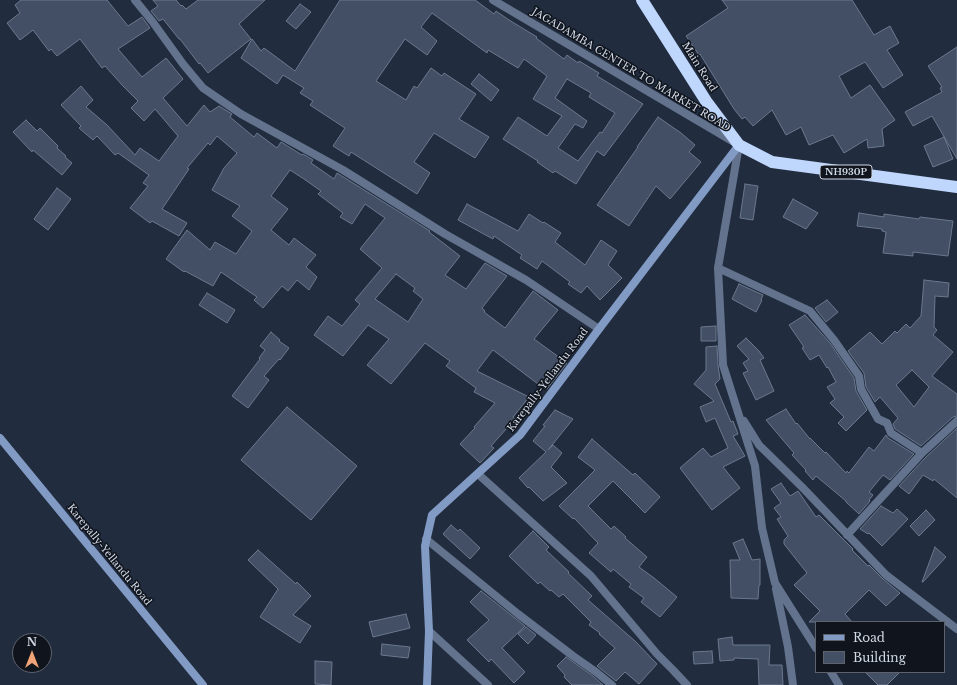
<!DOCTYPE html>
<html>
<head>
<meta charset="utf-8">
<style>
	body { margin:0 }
	#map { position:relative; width:957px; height:685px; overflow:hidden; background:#212c3e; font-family:"Libre Baskerville",serif }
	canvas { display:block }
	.legend { position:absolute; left:815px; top:621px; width:130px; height:52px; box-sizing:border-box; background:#0f141d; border:1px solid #5d626d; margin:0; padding:5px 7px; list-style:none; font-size:12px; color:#d1d8e4 }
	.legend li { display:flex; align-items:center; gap:8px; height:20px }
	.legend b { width:20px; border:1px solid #5d626d }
	.north { position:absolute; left:12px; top:633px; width:40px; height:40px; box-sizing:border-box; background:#0f141d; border:1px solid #5d626d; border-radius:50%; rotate:0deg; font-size:11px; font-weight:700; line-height:16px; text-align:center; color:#d1d8e4 }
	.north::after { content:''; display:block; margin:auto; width:14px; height:18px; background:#efa377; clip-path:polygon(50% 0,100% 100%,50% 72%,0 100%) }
</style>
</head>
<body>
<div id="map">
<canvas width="957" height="685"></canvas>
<ul class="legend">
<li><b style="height:5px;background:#829bc5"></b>Road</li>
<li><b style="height:11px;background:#434f64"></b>Building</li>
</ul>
<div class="north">N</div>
</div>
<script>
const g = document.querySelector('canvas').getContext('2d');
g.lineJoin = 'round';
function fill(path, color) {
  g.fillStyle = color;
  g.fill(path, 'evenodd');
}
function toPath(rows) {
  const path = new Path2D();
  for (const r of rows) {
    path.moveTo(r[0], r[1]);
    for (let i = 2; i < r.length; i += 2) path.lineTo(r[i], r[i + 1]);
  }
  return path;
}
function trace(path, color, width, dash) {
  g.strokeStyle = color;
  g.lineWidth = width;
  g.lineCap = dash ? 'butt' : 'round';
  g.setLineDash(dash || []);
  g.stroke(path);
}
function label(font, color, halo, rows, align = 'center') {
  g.font = font + ' "Libre Baskerville",serif';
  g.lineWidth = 3;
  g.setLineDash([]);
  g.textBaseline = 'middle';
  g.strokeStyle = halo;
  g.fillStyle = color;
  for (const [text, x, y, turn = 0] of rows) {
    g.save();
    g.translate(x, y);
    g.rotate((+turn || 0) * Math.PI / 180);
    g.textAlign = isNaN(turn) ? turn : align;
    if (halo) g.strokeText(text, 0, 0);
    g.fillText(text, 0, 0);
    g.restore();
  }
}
const building = toPath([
	[21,0,107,0,128,26,142,17,150,28,118,49,142,77,166,58,183,79,163,98,187,126,204,105,210,112,219,106,232,114,230,117,254,137,257,133,277,148,281,142,302,155,303,154,313,160,311,163,334,179,337,173,430,231,429,232,460,256,445,275,466,289,485,263,507,276,482,308,485,311,484,312,505,328,533,291,558,310,534,339,567,363,547,389,539,383,538,384,493,350,492,351,477,371,529,397,513,417,515,419,491,446,494,448,480,463,460,444,475,428,474,427,495,403,474,392,476,388,446,366,450,361,425,343,391,384,367,365,389,339,368,325,343,356,314,335,328,316,342,326,360,304,355,300,382,268,360,249,385,218,365,204,352,224,340,217,343,213,318,194,321,191,304,179,290,170,271,196,288,209,271,230,289,245,294,238,316,255,306,267,317,277,309,290,297,280,288,291,282,286,263,308,254,300,257,297,221,272,213,286,185,271,184,272,166,259,187,230,210,250,215,242,236,254,252,231,232,216,240,206,212,190,224,168,237,153,217,136,210,145,208,143,187,168,189,169,162,209,187,223,179,236,152,221,150,223,130,208,148,186,143,183,149,175,118,153,115,155,97,136,93,140,79,128,81,126,61,105,81,86,93,100,86,107,107,125,135,155,140,148,159,161,178,136,155,109,144,121,131,108,138,101,123,86,105,66,102,68,80,39,57,56,51,49,49,51,33,30,20,40,7,23,20,13,15,5,21,0],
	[396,274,415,288,413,291,423,299,408,322,375,299,396,274],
	[153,0,176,0,181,6,182,5,186,9,198,0,265,0,239,24,251,39,208,73,200,63,199,64,180,39,179,39,163,19,159,21,151,11,158,6,153,0],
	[340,0,475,0,494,14,496,11,509,20,537,37,536,38,564,59,567,55,578,63,579,61,599,73,597,76,643,104,604,156,597,151,576,184,555,171,553,173,537,162,538,161,503,139,518,117,547,136,562,116,533,99,547,76,524,59,518,68,488,50,487,53,432,13,421,27,437,41,427,55,405,39,376,81,406,100,414,86,417,88,431,68,442,76,444,73,476,94,459,119,489,137,475,158,434,133,414,162,430,173,417,194,351,152,349,156,333,146,345,128,310,105,313,101,300,93,304,88,283,75,277,84,241,58,252,39,261,51,264,48,295,71,340,0],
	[567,79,591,93,589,97,615,113,602,133,600,132,578,161,558,148,575,124,583,128,587,121,555,98,567,79],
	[722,0,852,0,874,35,890,26,899,43,887,50,903,75,883,88,865,62,839,76,851,98,870,85,895,120,882,129,884,146,868,148,867,139,844,153,833,135,809,145,801,127,786,135,772,110,753,126,745,117,742,119,734,109,700,54,699,55,686,36,728,8,722,0],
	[300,4,311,12,296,29,286,21,300,4],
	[957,47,957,159,932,116,913,126,905,112,942,92,940,88,942,87,928,66,957,47],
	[479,74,499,90,491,101,471,84,479,74],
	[658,117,681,133,695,145,689,152,701,162,670,199,656,186,629,226,597,205,638,147,637,147,658,117],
	[26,120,37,131,40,128,58,146,57,148,66,156,65,157,72,163,62,175,33,150,32,152,13,132,26,120],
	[944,137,953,159,933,167,924,146,944,137],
	[745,184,758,186,753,220,740,218,745,184],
	[57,188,71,199,48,230,34,219,57,188],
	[793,199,818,213,806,229,783,217,793,199],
	[467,204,518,231,529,214,543,223,544,222,561,233,555,242,585,265,601,240,617,251,608,265,622,278,600,300,587,286,581,293,568,284,570,282,542,261,537,269,520,258,522,255,494,236,493,239,458,220,467,204],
	[859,213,884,217,884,214,919,219,920,217,953,221,948,256,913,252,913,256,883,253,886,232,882,231,882,229,857,226,859,213],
	[924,280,949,283,948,297,935,296,934,327,937,330,933,335,953,352,932,376,957,394,957,416,953,417,921,446,895,429,893,424,898,418,880,397,875,402,866,387,864,373,848,351,870,332,882,344,895,331,897,333,906,324,910,328,921,316,924,280],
	[912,370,929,387,914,407,896,385,912,370],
	[739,284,763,295,761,300,762,300,756,312,732,299,739,284],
	[207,293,235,310,227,323,199,305,207,293],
	[827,300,838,312,826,322,815,308,827,300],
	[805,315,830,343,854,378,856,391,867,410,846,431,838,423,844,417,830,403,835,399,827,387,836,382,828,367,827,368,819,355,810,360,802,348,804,347,789,325,805,315],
	[716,326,716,341,701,341,701,327,716,326],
	[271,332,280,340,279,341,289,348,280,360,279,359,264,376,269,380,248,408,232,396,260,359,259,358,265,350,260,346,271,332],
	[746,338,759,351,764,358,760,360,774,391,756,400,743,373,748,371,743,363,749,359,737,346,746,338],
	[717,346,718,365,720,379,715,384,731,422,733,421,738,434,733,436,745,456,723,467,740,488,712,510,680,468,703,448,711,457,728,448,715,418,706,422,700,407,714,401,694,384,706,370,706,347,717,346],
	[287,407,357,466,311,520,241,460,287,407],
	[786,409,796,424,797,423,810,439,810,438,825,453,826,452,846,473,847,471,849,473,869,447,874,451,886,435,888,438,914,454,890,480,883,475,869,492,873,495,869,500,870,501,859,514,846,502,846,501,816,476,813,480,805,471,806,470,792,455,794,453,766,420,786,409],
	[555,410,573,419,548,450,553,445,562,453,551,467,567,483,543,501,529,487,528,488,519,478,546,452,533,441,545,426,543,425,555,410],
	[957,428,957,498,934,479,933,481,923,475,909,494,899,486,926,457,957,428],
	[592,439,633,475,635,473,660,497,645,513,613,481,588,506,611,529,614,526,626,537,625,538,647,557,639,567,654,578,677,597,660,617,641,602,644,598,629,587,631,584,613,569,611,572,589,553,598,543,574,518,573,519,559,506,595,470,578,457,592,439],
	[781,483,790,496,798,491,816,517,819,515,853,549,852,550,868,566,869,565,883,579,900,593,886,606,869,590,845,614,852,622,809,622,820,611,794,585,807,573,784,544,784,540,788,536,777,519,781,517,774,508,781,503,771,489,781,483],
	[881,506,893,513,897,509,908,519,882,546,869,533,868,534,860,529,881,506],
	[926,510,935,520,919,536,910,526,926,510],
	[451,525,458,531,460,529,480,548,470,559,443,534,451,525],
	[533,531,549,547,546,550,569,572,568,573,592,596,588,600,635,641,657,664,639,684,625,672,616,681,597,666,615,648,599,634,600,633,589,625,591,622,563,594,559,597,551,590,550,591,540,582,538,584,509,556,533,531],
	[743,539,752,560,760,559,760,585,759,585,758,599,731,598,730,560,740,560,733,543,743,539],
	[935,547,946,557,923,582,922,582,935,547],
	[258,550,296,584,297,582,311,596,293,615,311,626,300,643,260,617,278,589,248,560,258,550],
	[481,591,525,626,502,648,525,672,514,683,491,659,489,662,467,640,489,620,470,602,481,591],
	[406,614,410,628,373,637,369,622,406,614],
	[526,627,536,635,528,644,518,634,526,627],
	[732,637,733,645,770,645,769,665,782,665,783,685,759,685,758,659,734,658,734,660,720,661,718,639,732,637],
	[382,644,410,647,408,658,381,655,382,644],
	[712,651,713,663,694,664,693,652,712,651],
	[566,657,593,676,603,685,572,685,564,677,565,675,557,666,566,657],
	[315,661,332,662,331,685,315,684,315,661],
	[865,672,900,672,887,685,878,685,865,672]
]);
const street = toPath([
	[135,0,152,21,183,64,203,88,241,114,343,170,445,234,526,280,599,329],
	[493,0,739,145,718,268,810,311,834,340,859,376,861,389,878,419,887,423,891,433,922,453],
	[718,268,723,365,755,466,762,528,775,583,816,648],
	[744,421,759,445,802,487,886,575,957,629],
	[478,474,591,576,657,654,673,670,687,685],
	[847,535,922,453,957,421],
	[426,539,518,614,573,656,596,672,612,685],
	[776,589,788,647,793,685],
	[429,631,488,685],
	[831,672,839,685]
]);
const secondary = toPath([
	[0,438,203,685],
	[427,685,429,631,425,546,432,515,520,435,599,329,739,145]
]);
const highway = toPath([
	[642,0,706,101,739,145,772,162,957,187]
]);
const shields = [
	[846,172,52]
];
const shieldNames = [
	["NH930P",846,172]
];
const streetNames = [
	["Main Road",699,67,58],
	["JAGADAMBA CENTER TO MARKET ROAD",631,70,31],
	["Karepally-Yellandu Road",548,380,-53],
	["Karepally-Yellandu Road",109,555,51]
];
fill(building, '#434f64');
trace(building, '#6b788e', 1);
trace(street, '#64738d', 8);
trace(secondary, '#829bc5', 8);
trace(highway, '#bfd6fd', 12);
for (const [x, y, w] of shields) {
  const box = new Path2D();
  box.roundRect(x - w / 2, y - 7, w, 14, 3);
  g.fillStyle = '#0f141d';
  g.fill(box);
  trace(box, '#d1d8e4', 1);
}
label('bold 9px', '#d1d8e4', null, shieldNames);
label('10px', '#d1d8e4', '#0f141d', streetNames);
</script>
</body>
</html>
